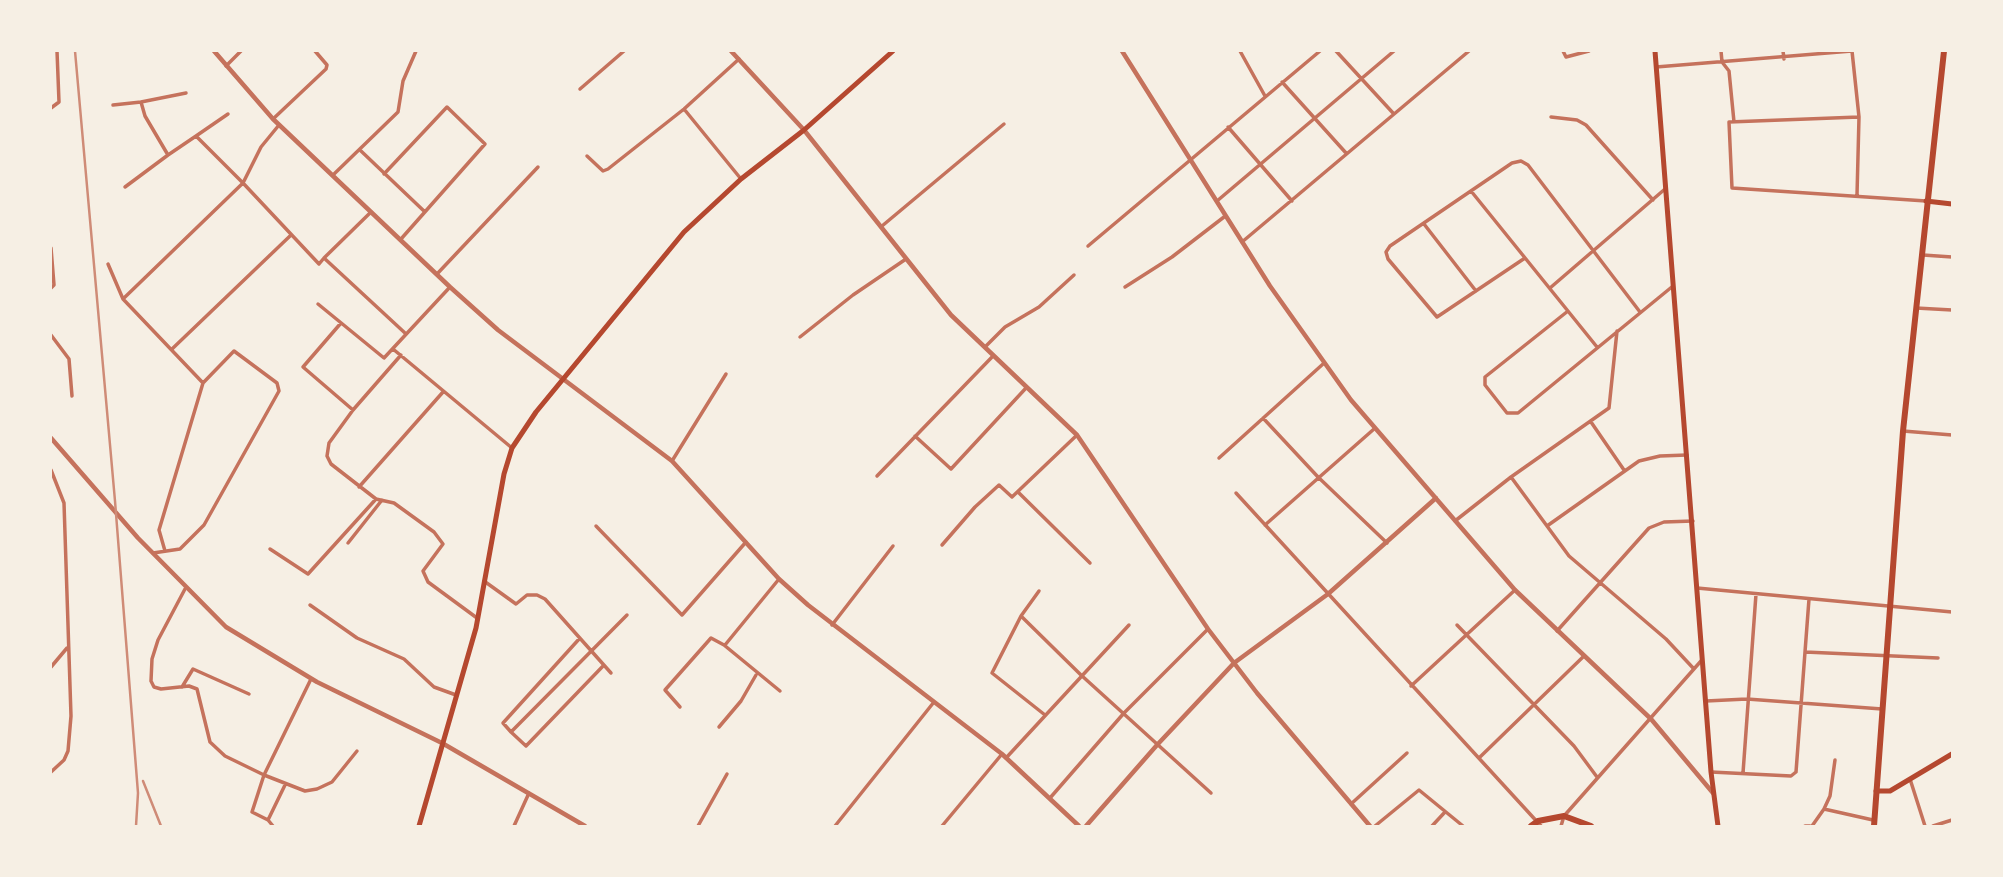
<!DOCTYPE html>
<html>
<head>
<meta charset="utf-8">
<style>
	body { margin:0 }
	#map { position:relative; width:2003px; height:877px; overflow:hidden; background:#f6efe4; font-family:"Archivo Narrow",sans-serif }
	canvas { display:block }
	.frame { position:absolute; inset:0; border:52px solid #f6efe4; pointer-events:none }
</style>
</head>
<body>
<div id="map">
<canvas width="2003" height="877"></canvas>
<div class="frame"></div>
</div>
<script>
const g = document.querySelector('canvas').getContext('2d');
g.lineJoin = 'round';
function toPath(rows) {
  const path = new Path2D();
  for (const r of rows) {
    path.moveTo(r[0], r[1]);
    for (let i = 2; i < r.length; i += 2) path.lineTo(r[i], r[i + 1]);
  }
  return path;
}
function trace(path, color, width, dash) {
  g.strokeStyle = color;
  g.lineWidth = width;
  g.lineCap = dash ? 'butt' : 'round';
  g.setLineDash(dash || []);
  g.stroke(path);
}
const minor = toPath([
	[1240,51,1265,96],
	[1336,51,1393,113],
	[1563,51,1566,57,1589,51],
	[1721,51,1722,62,1729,71,1734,122],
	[1783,51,1784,59],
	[1852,51,1859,117,1857,195],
	[226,66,241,51],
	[1656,67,1852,51],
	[1282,82,1346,153],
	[580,89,624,51],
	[186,93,141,102,145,116,168,155,196,136],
	[113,105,141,102],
	[51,108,59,102,57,51],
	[684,109,741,179],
	[1551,117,1577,120,1586,125,1653,200],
	[1859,117,1729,122,1732,188,1926,201],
	[273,119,326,69,327,65,315,51],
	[279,125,261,147,243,183,319,264,324,258],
	[1228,127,1292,201],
	[361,151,425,212],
	[587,156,603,171,608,169,684,109,739,59],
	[384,174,447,107,485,144,401,239],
	[333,175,398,112,403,81,416,51],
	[125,187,168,155],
	[1471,191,1597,347],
	[1217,201,1394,51],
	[371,212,324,258,405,333],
	[1424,224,1476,291],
	[882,226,1004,124],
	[1242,242,1469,51],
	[1088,246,1320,51],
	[51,248,54,285,51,288],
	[1923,255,1952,257],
	[1525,258,1437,317,1388,259,1386,252,1390,246,1512,163,1521,161,1528,165,1640,312],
	[108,264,123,299,203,383,159,530,165,551],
	[437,274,538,167],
	[1125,287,1172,257,1224,217],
	[1550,288,1665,189],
	[124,298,243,183,196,136,228,114],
	[318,304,384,358,450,287],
	[1916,308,1952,310],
	[1568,311,1485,377,1485,385,1507,413,1518,413,1673,286],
	[341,323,303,367,353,410],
	[51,335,69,359,72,396],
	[800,337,853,295,906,259],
	[985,347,1005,327,1039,307,1074,275],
	[172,349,290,236],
	[393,349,512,448],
	[401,355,353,410,329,443,327,456,331,464,376,499,394,503,434,532,443,544,423,571,428,582,477,618],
	[1263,418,1318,477,1387,543],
	[1591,422,1624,470],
	[1903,431,1952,435],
	[915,436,951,469,1026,388],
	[1219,458,1323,364],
	[672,461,726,374],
	[51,470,64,503,71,716,68,751,64,760,51,772],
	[877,476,993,356],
	[1511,477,1609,408,1617,331],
	[359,487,443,392],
	[1018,492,1090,563],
	[1236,493,1541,826],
	[1455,521,1511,477,1569,556,1666,639,1694,669],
	[1265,525,1374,429],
	[596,526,682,615,746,542],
	[1547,526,1639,461,1660,456,1687,455],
	[348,543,382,500],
	[942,545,975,507,999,485,1012,497,1077,435],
	[270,549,308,574,376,499],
	[153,553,180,549,204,525,279,391,277,383,234,351,203,383],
	[484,581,516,604,527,595,537,595,545,599,611,673],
	[1697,588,1952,612],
	[185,589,158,640,152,659,151,681,154,687,161,689,189,686,197,689,210,742,225,756,264,775,252,812,268,820,285,785],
	[1039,591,1021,616,992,673,1045,715],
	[310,605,357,638,404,659,434,687,456,695],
	[1021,616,1081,675,1211,793],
	[832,625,893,546],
	[1457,625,1574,746,1597,777],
	[1557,631,1649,528,1664,522,1693,521],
	[725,645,779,579],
	[1805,652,1809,599],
	[604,665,526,746,511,732,627,615],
	[51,667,67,648],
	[311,679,264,775,305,791,317,789,332,782,357,751],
	[1411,686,1515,590],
	[182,687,193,669,249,694],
	[1706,701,1747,699,1882,709],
	[680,707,665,690,711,638,724,645,780,691],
	[719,727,741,701,756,675],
	[511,732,503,723,580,638],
	[1480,757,1584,656],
	[1006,758,1129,625],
	[1711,772,1791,776,1796,772,1805,652,1938,658],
	[1743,773,1756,594],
	[1910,779,1925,826],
	[1050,798,1124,713,1208,629],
	[1351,804,1407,753],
	[1824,809,1830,796,1835,760],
	[268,820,273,826],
	[514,826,529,793],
	[698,826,727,774],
	[835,826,934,702],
	[942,826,1002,754],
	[1375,826,1419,790,1463,826],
	[1432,826,1445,812],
	[1561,826,1564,816,1701,661],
	[1805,826,1810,826],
	[1812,826,1824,809,1873,820],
	[1933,826,1952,820]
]);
const tertiary = toPath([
	[214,51,273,119,450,287,498,330,672,461,779,579,808,605,1002,754,1079,826],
	[731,51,804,130,951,315,1077,435,1208,629,1257,693,1370,826],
	[1122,51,1270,286,1351,400,1515,590,1651,719,1713,793],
	[51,438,138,538,226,627,317,682,442,743,585,826],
	[1086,826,1157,745,1234,663,1328,594,1436,498]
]);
const secondary = toPath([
	[1655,51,1711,772,1718,826],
	[1926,201,1952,204],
	[1876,791,1890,791,1952,754],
	[419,826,476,628,504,474,512,448,536,412,684,232,741,179,804,130,893,51]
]);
const primary = toPath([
	[1531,826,1538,821,1564,816,1591,826],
	[1874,826,1903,431,1944,51]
]);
const rail = toPath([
	[75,51,115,501,138,793,136,826],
	[143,781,161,826]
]);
trace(minor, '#c5725c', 3.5);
trace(tertiary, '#c5725c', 4.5);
trace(secondary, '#b5482f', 5);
trace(primary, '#b5482f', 6);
trace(rail, '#cf8b77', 2.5);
</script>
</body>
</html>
